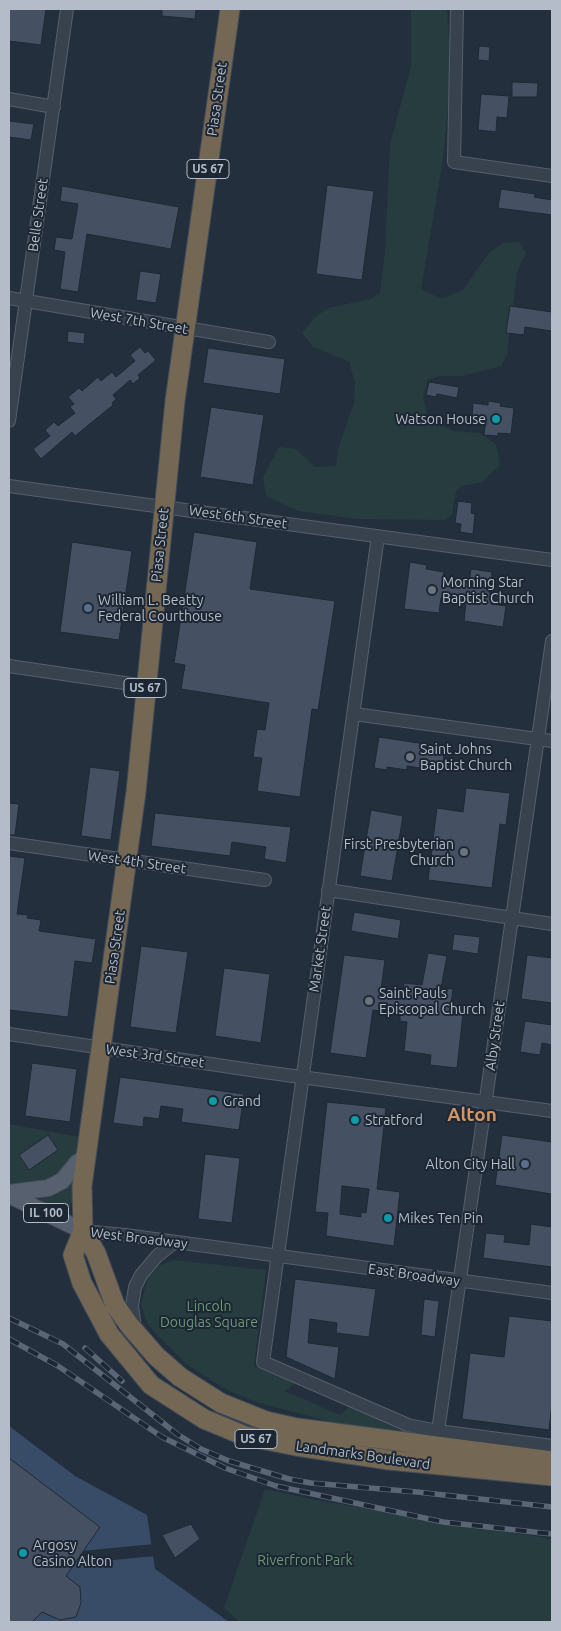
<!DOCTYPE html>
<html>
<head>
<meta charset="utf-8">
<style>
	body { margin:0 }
	#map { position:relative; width:561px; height:1631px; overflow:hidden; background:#242f3e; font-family:Ubuntu,sans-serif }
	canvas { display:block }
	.frame { position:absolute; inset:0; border:10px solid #b4bcc9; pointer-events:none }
</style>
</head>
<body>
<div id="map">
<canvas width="561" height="1631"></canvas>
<div class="frame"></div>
</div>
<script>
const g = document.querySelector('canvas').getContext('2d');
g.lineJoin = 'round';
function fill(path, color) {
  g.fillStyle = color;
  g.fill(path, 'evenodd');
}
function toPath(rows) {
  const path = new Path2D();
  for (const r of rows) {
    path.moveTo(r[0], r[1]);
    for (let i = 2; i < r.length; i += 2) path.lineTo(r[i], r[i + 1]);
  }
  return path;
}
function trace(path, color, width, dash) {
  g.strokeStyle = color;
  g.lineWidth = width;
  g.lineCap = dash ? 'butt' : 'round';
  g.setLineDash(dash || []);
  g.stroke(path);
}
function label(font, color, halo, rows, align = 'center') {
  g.font = font + ' Ubuntu,sans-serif';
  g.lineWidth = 4;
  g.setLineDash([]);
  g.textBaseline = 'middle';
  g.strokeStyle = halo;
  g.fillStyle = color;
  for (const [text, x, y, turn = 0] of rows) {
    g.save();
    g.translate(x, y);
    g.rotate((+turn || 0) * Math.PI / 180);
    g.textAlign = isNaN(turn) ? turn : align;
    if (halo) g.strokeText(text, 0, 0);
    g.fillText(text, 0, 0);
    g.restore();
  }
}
const green = toPath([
	[411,9,447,9,451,74,443,160,421,289,441,299,463,290,489,253,503,243,519,242,526,253,517,272,507,355,501,366,463,376,439,376,428,380,423,397,428,419,453,431,479,433,496,444,500,465,482,482,461,486,456,491,452,514,445,520,357,519,299,511,266,496,263,477,279,447,296,449,315,467,336,466,338,449,354,403,355,383,349,362,312,346,302,333,315,317,328,308,371,299,380,293,385,252,390,144,411,67],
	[9,1124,85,1138,77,1190,65,1217,9,1190],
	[174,1260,266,1270,254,1366,295,1383,285,1391,340,1415,350,1405,413,1433,372,1430,331,1422,256,1402,227,1390,186,1364,154,1332,145,1319,141,1303,148,1277,158,1266],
	[265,1489,316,1500,552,1539,552,1622,240,1622,224,1608]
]);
const water = toPath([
	[9,1426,75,1476,147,1515,155,1569,229,1622,9,1622]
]);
const pier = toPath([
	[154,1544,156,1556,81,1563,81,1551]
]);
const building = toPath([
	[9,9,46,9,41,45,9,41,9,9],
	[162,9,196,9,195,19,162,16,162,9],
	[479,46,490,47,489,61,478,60,479,46],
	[512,82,538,83,537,97,512,97,512,82],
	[481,94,509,96,507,118,497,117,496,132,478,130,481,94],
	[9,121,34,124,31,140,9,137,9,121],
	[327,185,374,191,362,280,316,274,327,185],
	[62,186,179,207,171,249,87,234,78,292,60,289,65,252,54,250,56,237,72,239,78,204,60,201,62,186],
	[501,189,535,194,534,197,552,200,552,215,498,208,501,189],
	[140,271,161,274,156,303,136,300,140,271],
	[510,306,552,312,552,331,525,327,524,335,506,333,510,306],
	[68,331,85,333,84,344,67,342,68,331],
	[140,347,145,353,148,351,156,360,138,375,140,378,133,384,130,380,113,395,116,399,112,403,113,405,75,436,72,432,41,459,33,449,50,436,45,430,54,422,58,426,75,413,70,407,74,404,68,397,79,388,82,391,98,377,101,381,112,372,116,377,135,361,130,355,140,347],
	[208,348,285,359,280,394,203,383,208,348],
	[429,382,459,387,457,398,437,394,436,397,426,395,429,382],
	[488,401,501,403,500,406,514,408,511,434,498,433,498,436,484,435,486,419,472,418,473,403,488,405,488,401],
	[211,407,264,415,253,485,200,477,211,407],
	[458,501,472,503,471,513,475,514,473,534,460,532,461,524,455,523,458,501],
	[194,532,257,542,250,589,335,601,318,710,312,709,300,797,257,791,262,758,253,757,257,729,265,730,269,703,181,689,185,665,174,663,194,532],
	[72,542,132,551,119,640,60,632,72,542],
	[410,562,427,565,426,569,444,572,443,579,469,582,471,569,492,572,489,593,493,593,491,604,506,606,503,627,464,621,466,602,441,598,439,613,404,609,410,562],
	[379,737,445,747,442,771,407,766,407,770,387,767,387,770,374,768,379,737],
	[90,767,120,771,111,840,81,836,90,767],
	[466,788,510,793,506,825,500,824,492,888,428,880,437,808,463,812,466,788],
	[9,803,19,804,15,835,9,835,9,803],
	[371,810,403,816,392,881,360,876,371,810],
	[155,813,291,827,286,863,264,859,266,847,232,842,230,856,151,846,155,813],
	[9,856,25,858,17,914,28,915,27,918,41,920,39,931,96,939,92,963,75,961,68,1017,9,1010,9,856],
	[354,912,401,920,398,939,351,931,354,912],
	[454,934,480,937,478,954,452,950,454,934],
	[141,946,188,952,176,1033,130,1027,141,946],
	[428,953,447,956,441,988,453,989,450,1012,463,1014,457,1068,430,1065,431,1055,404,1051,407,1022,400,1021,400,1014,373,1010,366,1058,330,1053,344,955,385,960,381,990,403,993,404,983,422,985,428,953],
	[527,955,552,958,552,1003,521,999,527,955],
	[224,968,270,974,261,1043,215,1036,224,968],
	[525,1021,552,1025,552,1045,542,1043,540,1055,520,1052,525,1021],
	[32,1063,77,1069,70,1122,25,1116,32,1063],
	[120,1077,244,1094,239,1130,181,1122,183,1109,161,1106,159,1119,144,1117,143,1127,113,1123,120,1077],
	[327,1102,386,1108,377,1189,400,1192,394,1246,326,1236,328,1213,315,1212,327,1102],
	[342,1186,369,1189,366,1213,361,1212,361,1217,340,1214,342,1186],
	[48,1135,58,1150,29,1170,19,1155,48,1135],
	[502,1135,552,1142,552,1194,495,1185,502,1135],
	[205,1154,240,1158,232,1223,198,1219,205,1154],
	[531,1224,552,1227,552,1267,483,1258,486,1233,505,1235,504,1242,529,1245,531,1224],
	[295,1279,376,1289,369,1337,336,1333,337,1323,310,1319,308,1343,339,1347,335,1379,286,1357,295,1279],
	[424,1299,439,1301,435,1337,421,1335,424,1299],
	[509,1316,552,1321,552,1403,549,1430,462,1419,470,1353,504,1357,509,1316],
	[9,1458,100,1527,66,1576,80,1587,81,1603,76,1617,60,1620,42,1612,32,1622,9,1622,9,1458],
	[191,1524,200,1539,175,1558,162,1535,191,1524]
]);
const minor = toPath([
	[457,9,454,162,552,176],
	[9,99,54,107],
	[9,298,269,342],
	[9,421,67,9],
	[9,486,552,560],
	[378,536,263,1362,408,1425,438,1431,552,1446],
	[9,666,145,686],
	[354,714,552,741],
	[9,843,265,880],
	[328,890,552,924],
	[9,1034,264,1072,552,1111],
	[83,1231,125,1235,552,1293],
	[135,1329,132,1306,135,1287,141,1275,157,1256,175,1242],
	[438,1431,552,641]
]);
const major = toPath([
	[9,1193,48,1188,62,1181,77,1163,86,1157],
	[9,1195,83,1231]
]);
const highway = toPath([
	[230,9,175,401,136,792,82,1186,83,1231,73,1255,82,1283,109,1334,151,1385,204,1419,245,1436,296,1446,389,1460,552,1476],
	[83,1231,96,1253,115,1305,130,1326,156,1356,180,1377,221,1403,266,1421,297,1428,552,1461]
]);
const rail = toPath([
	[9,1318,63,1344,177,1434,201,1449,229,1461,289,1479,311,1483,417,1492,552,1507],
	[9,1339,58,1366,162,1437,225,1468,276,1486,443,1522,552,1534],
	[85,1348,122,1381]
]);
const markers = [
	[496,419,5,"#0f9aa8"],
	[432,590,5,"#6b7280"],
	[88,608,5,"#5c6f8a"],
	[410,757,5,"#6b7280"],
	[464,852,5,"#6b7280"],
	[369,1001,5,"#6b7280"],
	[213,1101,5,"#0f9aa8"],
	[355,1120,5,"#0f9aa8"],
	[525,1164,5,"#5c6f8a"],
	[388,1218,5,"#0f9aa8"],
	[23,1553,5,"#0f9aa8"]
];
const shields = [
	[208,169,42],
	[145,688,42],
	[46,1213,45],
	[256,1439,42]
];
const shieldNames = [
	["US 67",208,169],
	["US 67",145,688],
	["IL 100",46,1213],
	["US 67",256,1439]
];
const streetNames = [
	["Piasa Street",217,99,-82],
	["Belle Street",38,215,-82],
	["West 7th Street",139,321,10],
	["West 6th Street",238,517,8],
	["Piasa Street",160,545,-84],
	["West 4th Street",137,862,8],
	["Piasa Street",115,947,-82],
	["Market Street",320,949,-82],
	["Alby Street",495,1036,-82],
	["West 3rd Street",155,1056,8],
	["West Broadway",139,1238,7],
	["East Broadway",414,1275,8],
	["Landmarks Boulevard",363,1455,8]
];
const poiNames = [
	["Watson House",486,419,"right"],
	["Morning Star",442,582],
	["Baptist Church",442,598],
	["William L. Beatty",98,600],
	["Federal Courthouse",98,616],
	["Saint Johns",420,749],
	["Baptist Church",420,765],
	["First Presbyterian",454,844,"right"],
	["Church",454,860,"right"],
	["Saint Pauls",379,993],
	["Episcopal Church",379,1009],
	["Grand",223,1101],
	["Stratford",365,1120],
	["Alton City Hall",515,1164,"right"],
	["Mikes Ten Pin",398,1218],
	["Argosy",33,1545],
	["Casino Alton",33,1561]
];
const parkNames = [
	["Lincoln",209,1306],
	["Douglas Square",209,1322],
	["Riverfront Park",305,1560]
];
const districtNames = [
	["Alton",472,1115]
];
fill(green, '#263c3f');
fill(water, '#394c67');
fill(pier, '#242f3e');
fill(building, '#455162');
trace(building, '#1f2835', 1);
trace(minor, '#565f6c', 14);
trace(major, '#414a57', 18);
trace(highway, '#434c59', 21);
trace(minor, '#38414e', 12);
trace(major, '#56606e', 16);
trace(highway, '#746855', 19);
trace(rail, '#5a6575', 5.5);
trace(rail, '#1d2633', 4, [11]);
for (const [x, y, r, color] of markers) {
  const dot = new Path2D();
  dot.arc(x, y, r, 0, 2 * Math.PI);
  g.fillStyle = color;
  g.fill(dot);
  trace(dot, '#1d2633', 2);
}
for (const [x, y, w] of shields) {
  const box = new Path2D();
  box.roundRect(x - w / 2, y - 9.5, w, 19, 4);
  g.fillStyle = '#1d2633';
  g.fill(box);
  trace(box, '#b4bcc9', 1);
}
label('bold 12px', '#b4bcc9', null, shieldNames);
label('14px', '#b4bcc9', '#1d2633', streetNames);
label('14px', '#b4bcc9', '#1d2633', poiNames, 'left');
label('14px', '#6b9a76', '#1d2633', parkNames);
label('bold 19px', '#d59563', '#1d2633', districtNames);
</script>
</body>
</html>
